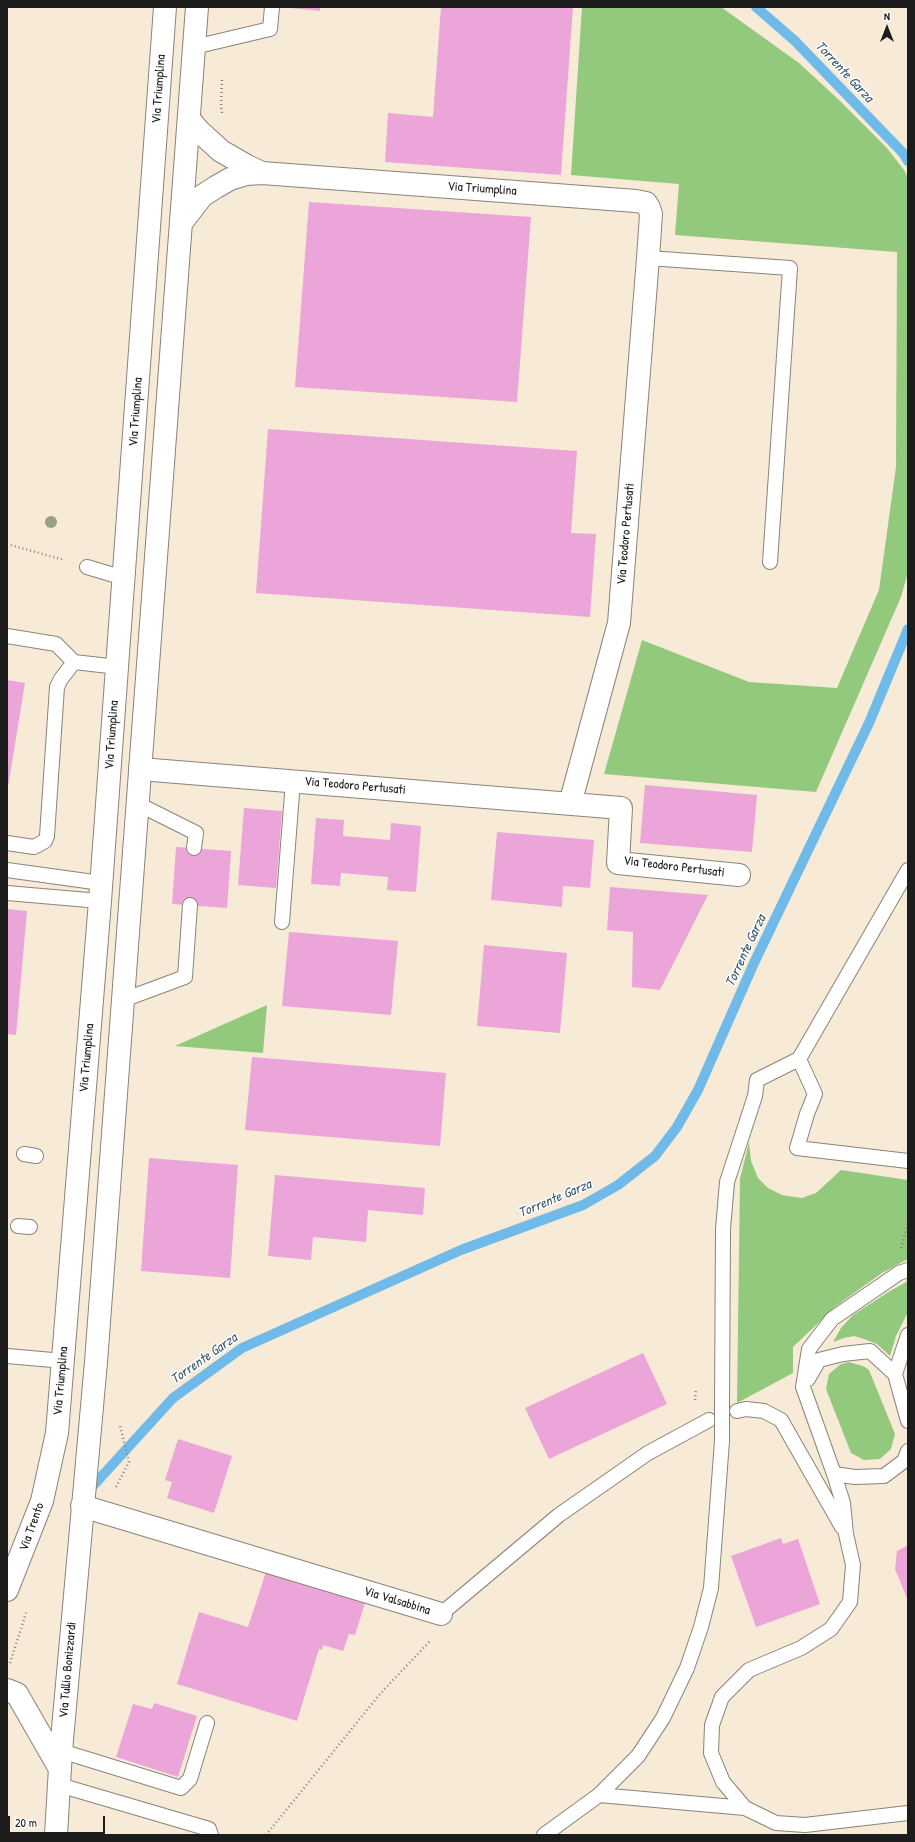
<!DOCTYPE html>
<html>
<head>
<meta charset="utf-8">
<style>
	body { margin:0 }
	#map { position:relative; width:915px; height:1842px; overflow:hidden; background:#f7ead7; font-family:"Patrick Hand",sans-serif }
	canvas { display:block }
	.frame { position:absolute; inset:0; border:8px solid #1c1c1c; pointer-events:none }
	.north { position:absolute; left:867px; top:8px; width:40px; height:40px; -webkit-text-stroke:3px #fff; paint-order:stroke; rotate:0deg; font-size:11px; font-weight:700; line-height:16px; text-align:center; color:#1c1c1c }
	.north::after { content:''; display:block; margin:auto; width:14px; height:18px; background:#1c1c1c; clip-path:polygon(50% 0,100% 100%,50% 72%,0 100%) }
	.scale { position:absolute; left:8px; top:1816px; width:97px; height:18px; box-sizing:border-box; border:2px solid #1c1c1c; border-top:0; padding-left:5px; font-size:12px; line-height:14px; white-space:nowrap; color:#1c1c1c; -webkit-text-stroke:3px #fff; paint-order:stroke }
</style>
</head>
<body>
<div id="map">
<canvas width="915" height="1842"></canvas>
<div class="frame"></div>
<div class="north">N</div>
<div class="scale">20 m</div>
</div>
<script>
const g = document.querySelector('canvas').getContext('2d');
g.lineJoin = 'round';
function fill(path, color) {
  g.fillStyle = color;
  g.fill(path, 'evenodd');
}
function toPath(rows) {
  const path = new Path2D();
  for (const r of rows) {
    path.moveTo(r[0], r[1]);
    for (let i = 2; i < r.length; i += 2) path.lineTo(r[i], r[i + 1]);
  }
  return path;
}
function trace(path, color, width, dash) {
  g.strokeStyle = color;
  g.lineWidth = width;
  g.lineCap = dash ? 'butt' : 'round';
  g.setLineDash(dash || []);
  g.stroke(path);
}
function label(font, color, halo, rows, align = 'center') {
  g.font = font + ' "Patrick Hand",sans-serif';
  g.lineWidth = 3;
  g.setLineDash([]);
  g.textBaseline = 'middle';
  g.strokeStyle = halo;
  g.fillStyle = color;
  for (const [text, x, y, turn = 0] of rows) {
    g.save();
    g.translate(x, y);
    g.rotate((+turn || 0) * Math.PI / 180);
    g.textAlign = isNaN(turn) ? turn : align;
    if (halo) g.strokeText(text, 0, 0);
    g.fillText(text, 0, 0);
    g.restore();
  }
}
const green = toPath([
	[582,7,721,7,799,63,838,99,887,148,904,170,908,178,908,572,901,597,816,792,604,774,642,640,749,682,837,688,879,590,896,467,897,252,675,235,679,184,571,175],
	[267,1005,263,1053,175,1046],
	[749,1142,751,1161,758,1178,768,1188,782,1195,802,1198,816,1193,841,1170,908,1180,908,1259,882,1273,836,1306,793,1347,793,1373,737,1403,740,1179],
	[908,1281,908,1312,896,1336,890,1356,877,1344,864,1339,854,1336,844,1338,833,1342,841,1328,853,1315,890,1291],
	[848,1362,863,1366,869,1370,895,1434,891,1449,880,1459,864,1460,851,1453,826,1389,829,1374,841,1364]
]);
const stream = toPath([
	[756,7,795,41,903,153,908,161],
	[92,1487,173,1398,242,1348,461,1250,583,1205,618,1185,655,1156,677,1127,698,1090,754,963,869,723,908,629]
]);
const building = toPath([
	[281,7,320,7,320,11],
	[441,7,573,7,561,175,385,162,388,113,433,117],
	[309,202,531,217,517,402,295,387],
	[268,429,577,451,571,533,596,534,590,617,256,593],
	[7,680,25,683,8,787,7,787],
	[645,785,757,795,752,852,640,843],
	[244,808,282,811,276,888,238,885],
	[316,818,344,820,343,836,390,840,391,823,421,826,416,892,387,890,388,877,341,873,340,886,311,884],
	[497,832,594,840,590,888,563,886,562,907,491,900],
	[176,847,231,851,227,908,172,904],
	[610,887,708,895,660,990,632,987,633,932,607,930],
	[7,909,27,911,16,1035,7,1034],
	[289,932,398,941,391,1015,282,1006],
	[484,945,567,953,560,1033,477,1026],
	[252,1057,446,1073,440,1146,245,1130],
	[149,1158,238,1165,230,1278,141,1271],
	[275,1175,425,1188,423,1215,368,1210,366,1242,313,1237,311,1260,268,1256],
	[643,1353,667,1404,549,1459,525,1408],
	[178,1439,232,1456,214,1513,167,1498,172,1482,165,1480],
	[781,1538,783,1544,798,1539,820,1604,756,1627,731,1556],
	[908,1545,908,1601,895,1569,897,1551],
	[266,1572,365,1603,355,1635,349,1634,343,1651,323,1645,322,1650,319,1649,297,1721,177,1684,199,1612,248,1627],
	[154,1703,197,1716,178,1777,116,1757,133,1704,152,1709]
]);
const path = toPath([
	[222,80,221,107,222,113],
	[7,544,64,560],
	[901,1248,908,1223],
	[695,1400,696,1389],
	[116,1487,129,1462,120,1426],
	[10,1663,27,1610],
	[266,1835,380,1694,431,1640]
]);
const lane = toPath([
	[194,47,270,29,272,7],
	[648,258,790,268,770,562],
	[87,567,124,578],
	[7,636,56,644,74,662,118,667],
	[138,804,196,833,194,848],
	[7,843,34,847,45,841,47,836,57,687,61,679,74,662],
	[7,870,101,883],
	[7,893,100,901],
	[282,922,293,781],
	[123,1000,185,977,190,905],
	[799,1059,815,1094,807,1114,797,1148,908,1161],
	[24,1154,36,1156],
	[18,1226,30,1227],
	[908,1335,895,1374,908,1421],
	[7,1356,64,1361],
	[808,1379,819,1360,843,1354,870,1351,895,1374],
	[722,1405,723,1229,727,1182,755,1096,757,1080,799,1059,908,870],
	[737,1411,746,1409,764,1411,781,1420,842,1527],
	[834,1474,855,1477,884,1476,904,1461,908,1451],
	[441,1614,559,1515,648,1453,709,1420],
	[61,1751,181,1788,190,1779,207,1723],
	[59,1785,209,1829,211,1835],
	[599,1795,745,1808,776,1823,805,1825,908,1813],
	[745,1808,723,1782,711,1753,712,1725,722,1697,749,1670,801,1648,831,1629,850,1602,853,1565,846,1534,843,1503,834,1474,803,1387,809,1349,832,1319,899,1273,908,1270],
	[544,1835,599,1795,638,1756,663,1718,687,1668,701,1627,711,1588,722,1441]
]);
const street = toPath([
	[189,119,199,131,221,151,247,166,262,173],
	[182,222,202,196,216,187,230,179,246,174,262,173,636,201,646,203,649,208,651,214,648,258,619,623,570,804],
	[140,769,621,808,618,863,739,875],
	[82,1506,441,1614]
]);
const secondary = toPath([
	[7,1590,42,1501,57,1433,100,901,165,7],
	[7,1690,17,1694,60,1769],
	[56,1835,61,1751,96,1362,197,7]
]);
const laneBridge = toPath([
	[722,1441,722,1405]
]);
const trees = [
	[51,522]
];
const streetNames = [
	["Via Triumplina",159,89,-86],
	["Via Triumplina",482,189,4],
	["Via Triumplina",136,412,-86],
	["Via Teodoro Pertusati",626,534,-85],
	["Via Triumplina",112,735,-86],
	["Via Teodoro Pertusati",355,786,5],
	["Via Teodoro Pertusati",674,867,7],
	["Via Triumplina",87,1058,-85],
	["Via Triumplina",61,1381,-85],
	["Via Trento",32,1527,-70],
	["Via Valsabbina",397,1601,17],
	["Via Tullio Bonizzardi",68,1670,-85]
];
const waterNames = [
	["Torrente Garza",844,72,47],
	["Torrente Garza",746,951,-65],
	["Torrente Garza",555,1199,-23],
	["Torrente Garza",204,1359,-35]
];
fill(green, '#93c97c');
trace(stream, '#6fbae8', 10);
fill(building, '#eca5d8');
trace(lane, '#8a837a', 16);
trace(street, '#8a837a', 24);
trace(secondary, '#8a837a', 24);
trace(path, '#8a837a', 2.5, [1, 3]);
trace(lane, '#fff', 14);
trace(street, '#fff', 22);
trace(secondary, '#fff', 22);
trace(laneBridge, '#8a837a', 16, []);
trace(laneBridge, '#fff', 14);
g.fillStyle = '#999f85';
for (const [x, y] of trees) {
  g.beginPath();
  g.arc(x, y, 6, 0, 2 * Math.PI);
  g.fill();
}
label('13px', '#1c1c1c', '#fff', streetNames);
label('italic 14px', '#3d5b6e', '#fff', waterNames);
</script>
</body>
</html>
